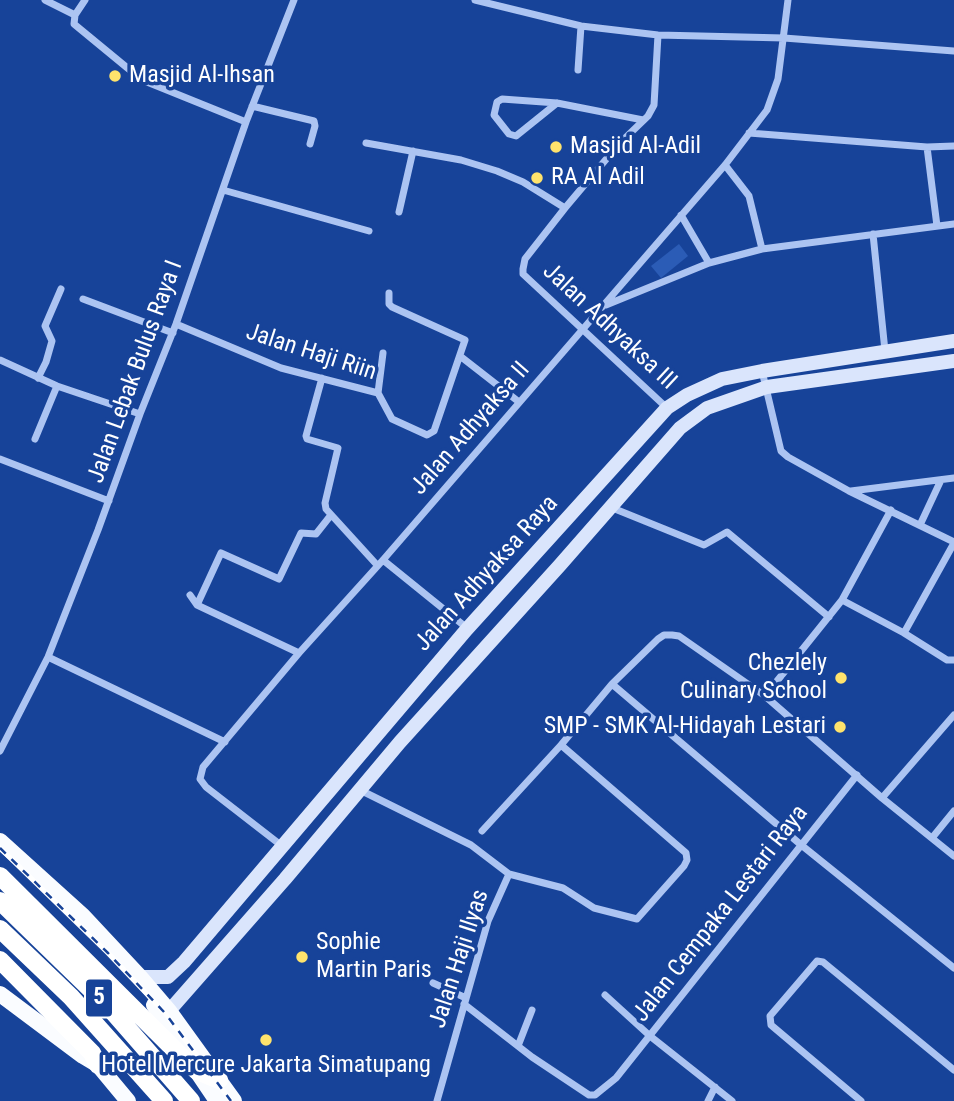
<!DOCTYPE html>
<html>
<head>
<meta charset="utf-8">
<style>
	body { margin:0 }
	canvas { display:block; background:#174399 }
</style>
</head>
<body>
<canvas width="954" height="1101"></canvas>
<script>
const g = document.querySelector('canvas').getContext('2d');
g.lineJoin = 'round';
function fill(path, color) {
  g.fillStyle = color;
  g.fill(path, 'evenodd');
}
function toPath(rows) {
  const path = new Path2D();
  for (const r of rows) {
    path.moveTo(r[0], r[1]);
    for (let i = 2; i < r.length; i += 2) path.lineTo(r[i], r[i + 1]);
  }
  return path;
}
function trace(path, color, width, dash) {
  g.strokeStyle = color;
  g.lineWidth = width;
  g.lineCap = dash ? 'butt' : 'round';
  g.setLineDash(dash || []);
  g.stroke(path);
}
function label(font, color, halo, rows, align = 'center') {
  g.font = font + ' "Roboto Condensed",sans-serif';
  g.lineWidth = 7;
  g.setLineDash([]);
  g.textBaseline = 'middle';
  g.strokeStyle = halo;
  g.fillStyle = color;
  for (const [text, x, y, turn = 0] of rows) {
    g.save();
    g.translate(x, y);
    g.rotate((+turn || 0) * Math.PI / 180);
    g.textAlign = isNaN(turn) ? turn : align;
    if (halo) g.strokeText(text, 0, 0);
    g.fillText(text, 0, 0);
    g.restore();
  }
}
const green = toPath([
	[679,244,688,256,661,278,651,266]
]);
const minor = toPath([
	[45,0,75,15],
	[85,0,75,15,74,24,142,80,246,122],
	[475,0,581,26,658,35,784,38,954,51],
	[658,35,654,105,648,116,619,144,565,208,525,259,523,269,523,274,667,408],
	[578,70,581,26],
	[557,103,516,136,509,134,494,115,497,102,502,99,557,103,643,120],
	[252,106,314,121,315,126,310,144],
	[749,133,927,147,954,146],
	[366,143,461,160,497,171,523,182,565,208],
	[927,147,937,226],
	[725,165,749,196,762,249],
	[223,190,369,231],
	[399,212,413,151],
	[681,215,709,263],
	[873,234,885,351],
	[83,299,173,333],
	[606,305,709,263,762,249,954,224],
	[176,324,281,368,378,393,392,419,427,435,434,431,465,340,392,307,389,304,389,293],
	[460,356,519,402],
	[0,360,57,386,140,414],
	[762,371,781,451,788,457,849,491,954,542],
	[38,378,46,362,52,341,45,326,61,289],
	[322,378,306,436,307,439,338,448,325,503,326,509,377,565],
	[378,393,383,353],
	[35,439,57,386],
	[0,459,109,501],
	[851,491,954,478],
	[610,507,704,545,727,532,829,617],
	[920,525,941,480],
	[383,560,467,628],
	[190,595,197,605,299,653],
	[842,600,904,633,947,660,954,660],
	[197,605,221,553,279,579,301,533,316,534,331,515],
	[904,633,954,543],
	[48,657,225,742],
	[612,684,800,844,954,968],
	[765,696,842,600,891,510],
	[0,751,48,657,98,530,140,414,176,324,246,122,294,0],
	[360,790,471,845,509,874,563,888,594,908,637,919,684,866,687,860,686,853,561,745],
	[882,798,954,715],
	[482,831,561,745,612,684,658,639,664,635,672,635,679,636,765,696,882,798,954,856],
	[932,838,954,811],
	[282,846,206,787,200,779,203,767,299,653,383,560,725,165,767,110,778,79,788,0],
	[433,983,466,998],
	[605,995,650,1036,732,1101],
	[464,1004,532,1057,589,1095,595,1095,616,1078,857,775],
	[518,1046,532,1010],
	[437,1101,488,921,509,874],
	[708,1101,715,1087],
	[861,1101,771,1025,770,1016,817,961,823,962,954,1070]
]);
const secondary = toPath([
	[140,977,168,977,184,962,467,629,667,408,687,395,722,379,762,371,954,341],
	[169,1011,285,879,400,742,560,565,680,428,707,408,767,387,954,361]
]);
const trunk = toPath([
	[0,841,83,916,140,977,169,1011,234,1101],
	[0,994,83,1056,98,1065,128,1101],
	[154,1005,181,1048],
	[194,1067,217,1101]
]);
const motorway = toPath([
	[0,876,184,1059,197,1071,219,1080],
	[0,901,108,1006,191,1101],
	[0,929,71,997,164,1101],
	[0,960,92,1053,98,1065]
]);
const rail = toPath([
	[0,848,108,953,165,1013,231,1101]
]);
const markers = [
	[115,76,7,"#ffe36c"],
	[556,147,7,"#ffe36c"],
	[537,178,7,"#ffe36c"],
	[841,678,7,"#ffe36c"],
	[840,727,7,"#ffe36c"],
	[302,957,7,"#ffe36c"],
	[266,1040,7,"#ffe36c"]
];
const shields = [
	[99,998,28]
];
const shieldNames = [
	["5",99,998]
];
const poiNames = [
	["Masjid Al-Ihsan",129,76],
	["Masjid Al-Adil",570,147],
	["RA Al Adil",551,178],
	["Chezlely",827,664,"right"],
	["Culinary School",827,692,"right"],
	["SMP - SMK Al-Hidayah Lestari",826,727,"right"],
	["Sophie",316,943],
	["Martin Paris",316,971],
	["Hotel Mercure Jakarta Simatupang",266,1066,"center"]
];
const streetNames = [
	["Jalan Adhyaksa III",609,327,43],
	["Jalan Haji Riin",311,353,18],
	["Jalan Lebak Bulus Raya I",136,372,-70],
	["Jalan Adhyaksa II",471,429,-49],
	["Jalan Adhyaksa Raya",487,574,-48],
	["Jalan Cempaka Lestari Raya",721,914,-52],
	["Jalan Haji Ilyas",460,959,-72]
];
fill(green, '#2b5cb6');
trace(minor, '#acc4f2', 7);
trace(secondary, '#dae5fc', 14);
trace(trunk, '#fafcff', 16);
trace(motorway, '#fff', 18);
trace(rail, '#fff', 5);
trace(rail, '#174399', 2.5, [8]);
for (const [x, y, r, color] of markers) {
  const dot = new Path2D();
  dot.arc(x, y, r, 0, 2 * Math.PI);
  g.fillStyle = color;
  g.fill(dot);
  trace(dot, '#174399', 2.5);
}
for (const [x, y, w] of shields) {
  const box = new Path2D();
  box.roundRect(x - w / 2, y - 19.5, w, 39, 5);
  g.fillStyle = '#174399';
  g.fill(box);
  trace(box, '#fff', 2);
}
label('bold 23px', '#fff', null, shieldNames);
label('24px', '#fff', '#174399', poiNames, 'left');
label('24px', '#fff', '#174399', streetNames);
</script>
</body>
</html>
